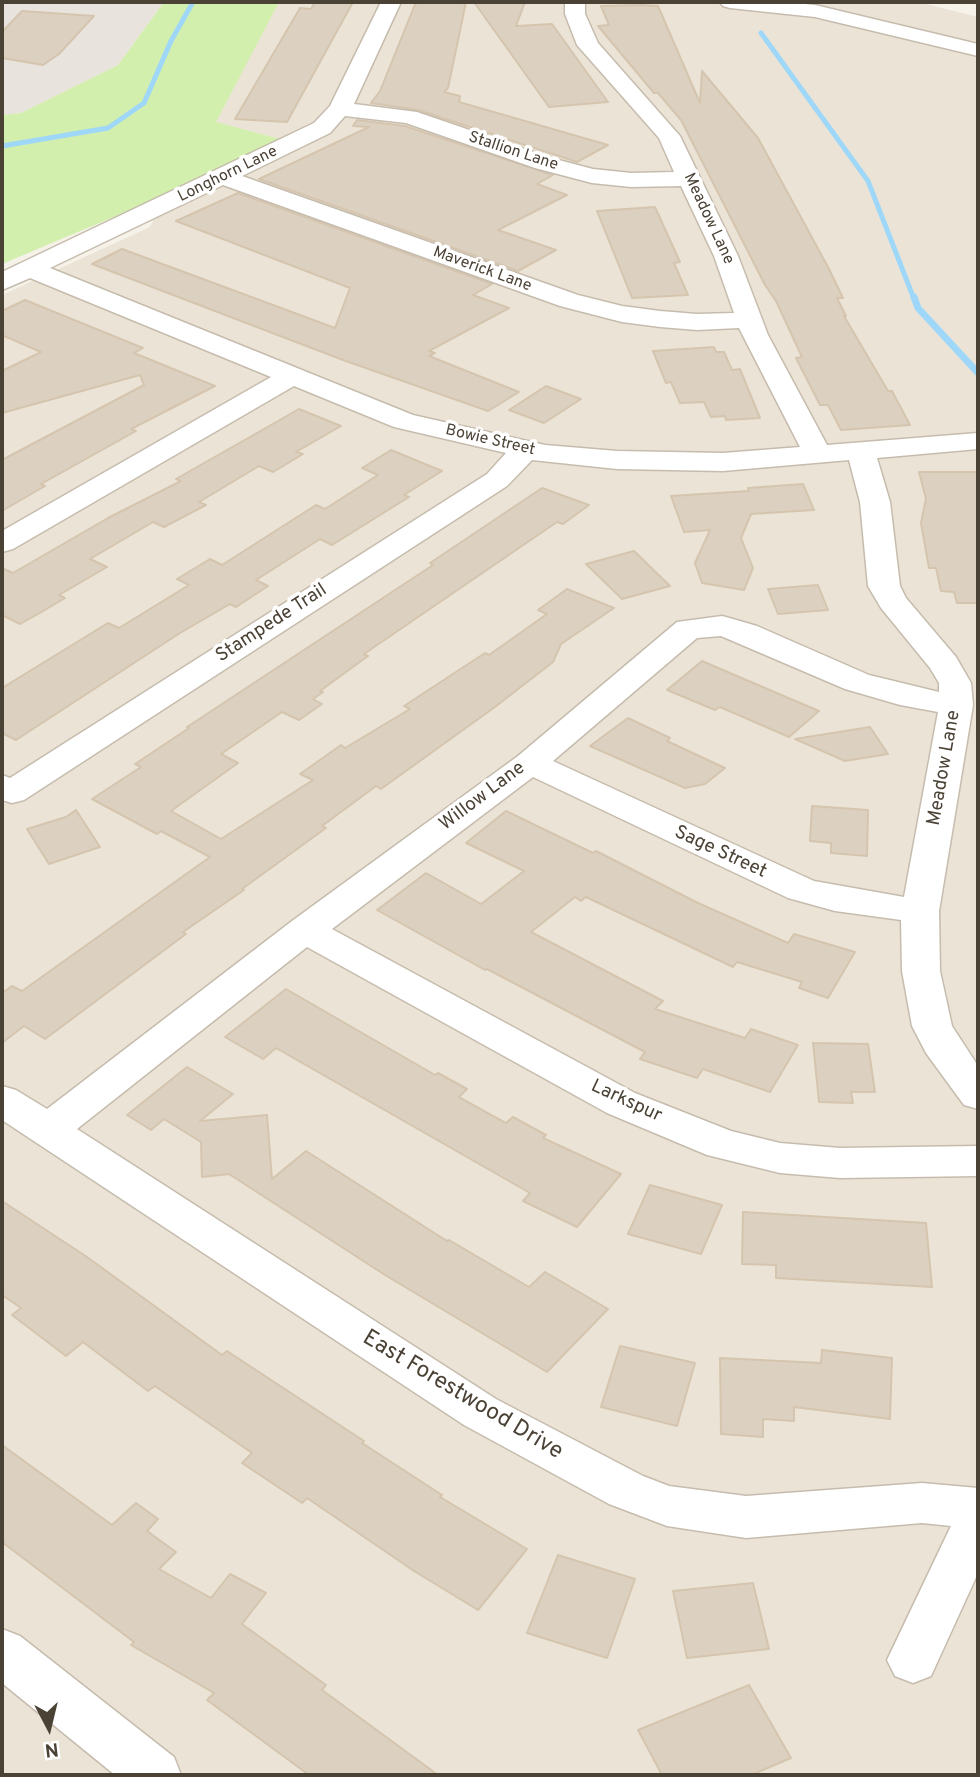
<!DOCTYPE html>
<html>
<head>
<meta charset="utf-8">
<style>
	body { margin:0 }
	#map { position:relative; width:980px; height:1777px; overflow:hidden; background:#f6f2e9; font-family:Overpass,sans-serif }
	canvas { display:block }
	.frame { position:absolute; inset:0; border:4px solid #4b4236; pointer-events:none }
	.north { position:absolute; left:14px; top:1693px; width:70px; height:70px; -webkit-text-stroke:5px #fff; paint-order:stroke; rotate:173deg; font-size:19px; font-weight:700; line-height:28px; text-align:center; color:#4b4236 }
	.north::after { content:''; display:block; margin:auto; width:24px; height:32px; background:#4b4236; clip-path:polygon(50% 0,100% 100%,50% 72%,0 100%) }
</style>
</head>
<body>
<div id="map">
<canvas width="980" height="1777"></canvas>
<div class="frame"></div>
<div class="north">N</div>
</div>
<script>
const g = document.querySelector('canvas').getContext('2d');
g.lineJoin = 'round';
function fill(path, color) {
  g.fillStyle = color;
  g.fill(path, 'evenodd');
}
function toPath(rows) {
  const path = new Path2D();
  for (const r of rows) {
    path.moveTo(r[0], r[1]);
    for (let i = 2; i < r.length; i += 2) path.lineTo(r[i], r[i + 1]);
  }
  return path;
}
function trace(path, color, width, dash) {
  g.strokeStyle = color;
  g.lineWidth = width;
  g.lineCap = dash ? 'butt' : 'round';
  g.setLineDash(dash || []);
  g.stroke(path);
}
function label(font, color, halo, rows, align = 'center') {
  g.font = font + ' Overpass,sans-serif';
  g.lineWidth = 7;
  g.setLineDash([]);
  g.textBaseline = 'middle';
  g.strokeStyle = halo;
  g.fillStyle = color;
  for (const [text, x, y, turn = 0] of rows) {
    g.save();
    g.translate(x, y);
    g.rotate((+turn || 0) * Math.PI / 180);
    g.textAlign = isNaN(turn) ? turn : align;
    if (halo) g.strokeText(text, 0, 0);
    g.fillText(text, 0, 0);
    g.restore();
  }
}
const residential = toPath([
	[268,2,918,2,978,17,978,1775,2,1775,2,295,150,227]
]);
const industrial = toPath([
	[2,2,164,2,118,65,21,113,2,115]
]);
const green = toPath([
	[164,2,279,2,216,122,280,139,147,203,2,264,2,115,21,113,118,65]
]);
const streamFar1 = toPath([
	[761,33,868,181,914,299],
	[2,146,108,128,144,103,171,41,193,2]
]);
const stream = toPath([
	[914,297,918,308,978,373]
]);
const building = toPath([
	[315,2,353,2,287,122,235,119,300,8,311,9,315,2],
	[416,2,466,2,448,88,444,92,460,96,459,102,608,145,577,162,418,110,371,103,380,91,416,2],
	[474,2,525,2,516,26,552,24,608,102,549,107,474,2],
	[640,5,658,6,700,103,702,71,758,138,829,269,843,298,837,298,846,316,844,316,888,391,892,391,910,425,841,430,828,405,820,405,796,358,802,357,776,301,765,285,681,120,658,93,654,93,598,26,609,25,601,6,640,5],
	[22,11,94,16,59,54,43,65,2,58,2,32,22,11],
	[357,120,405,126,553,175,537,184,567,195,498,230,556,250,518,271,259,179,369,127,353,126,357,120],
	[238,193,492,284,473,295,509,308,429,351,435,353,429,356,519,392,488,411,343,360,92,264,122,249,335,328,350,288,176,221,238,193],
	[655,207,680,262,674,263,688,295,632,298,597,211,655,207],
	[25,300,143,348,134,353,215,386,131,429,136,431,41,484,45,486,2,511,2,460,144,385,140,375,2,413,2,371,41,352,2,335,2,311,25,300],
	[714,347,716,352,724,352,732,370,740,369,760,418,726,420,725,416,711,417,704,402,680,403,671,382,666,383,653,351,714,347],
	[546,386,581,399,544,423,509,410,546,386],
	[299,409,341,426,296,452,303,454,273,472,259,466,199,502,206,505,164,527,153,522,90,559,107,567,59,595,65,598,38,614,20,624,2,615,2,568,13,573,108,518,181,481,176,479,299,409],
	[391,450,442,471,404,495,409,497,332,545,320,539,256,580,268,586,236,607,230,604,180,633,16,740,2,733,2,688,108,623,119,628,189,585,177,579,210,559,222,565,316,505,325,509,378,475,362,468,391,450],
	[919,472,978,472,978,603,957,603,954,592,941,591,936,568,929,568,921,523,926,499,919,472],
	[803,484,814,510,751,514,741,538,753,568,744,590,702,583,695,563,710,530,684,532,671,496,749,491,748,488,803,484],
	[542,488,589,505,563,524,557,522,364,654,368,656,320,691,323,692,313,699,322,704,299,720,282,712,221,754,238,763,171,811,221,839,313,780,300,774,341,745,345,748,410,709,404,706,485,653,489,655,547,614,538,610,567,589,614,608,561,644,553,662,495,707,381,789,376,786,322,826,326,828,242,889,244,890,183,932,186,934,45,1039,24,1026,2,1043,2,993,12,986,22,991,210,857,161,831,157,834,92,799,141,767,135,764,189,728,187,727,433,565,430,563,542,488],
	[634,551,670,586,622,599,586,564,634,551],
	[818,585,828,610,778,614,768,589,818,585],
	[702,661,772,691,819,711,789,737,720,707,715,710,667,690,702,661],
	[628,718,670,738,667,741,725,768,705,784,685,788,590,746,628,718],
	[870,727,888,754,845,761,795,739,870,727],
	[812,806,868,810,867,856,831,853,831,843,810,841,812,806],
	[76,810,100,847,49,864,27,829,66,817,76,810],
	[506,811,593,853,596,851,698,903,788,943,794,934,855,952,828,998,799,988,802,982,737,962,733,967,586,897,581,901,575,897,531,932,663,1001,655,1009,745,1038,751,1029,798,1045,770,1092,703,1069,697,1078,640,1059,645,1052,487,969,485,970,377,910,426,873,481,904,524,871,466,843,506,811],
	[286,989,435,1075,438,1073,467,1089,459,1097,506,1123,513,1117,546,1135,543,1138,621,1174,577,1227,523,1201,530,1193,276,1048,263,1059,225,1037,286,989],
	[813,1043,868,1044,875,1092,851,1092,853,1103,819,1102,813,1043],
	[187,1067,233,1094,200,1121,267,1115,272,1179,306,1151,447,1241,449,1240,529,1287,545,1272,608,1309,547,1372,385,1275,229,1174,202,1177,201,1142,164,1119,151,1130,127,1115,187,1067],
	[650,1185,722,1205,701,1254,628,1234,650,1185],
	[2,1201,87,1257,222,1355,227,1351,364,1441,362,1443,442,1495,440,1497,527,1549,478,1610,414,1571,307,1498,302,1503,242,1463,252,1453,155,1386,148,1391,83,1342,66,1356,12,1315,21,1308,2,1295,2,1201],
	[743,1212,926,1223,932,1287,776,1278,776,1265,742,1264,743,1212],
	[620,1346,695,1363,677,1426,601,1407,620,1346],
	[822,1350,892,1358,890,1419,794,1407,794,1421,763,1419,763,1437,721,1434,720,1358,821,1363,822,1350],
	[2,1445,112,1525,136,1503,158,1519,147,1531,176,1552,159,1569,211,1598,230,1574,266,1593,242,1624,326,1685,322,1690,438,1775,309,1775,207,1700,214,1693,131,1645,134,1642,2,1542,2,1445],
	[558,1555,635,1579,607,1658,527,1633,558,1555],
	[753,1583,769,1649,687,1658,673,1591,753,1583],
	[749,1685,791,1758,751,1775,662,1775,638,1730,749,1685]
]);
const minor = toPath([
	[381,2,401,2,354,104,417,112,551,158,593,169,631,173,674,172,659,138,577,45,565,14,565,2,585,2,585,14,598,43,680,136,738,256,768,335,827,445,978,433,978,449,877,458,890,502,900,586,906,598,956,657,971,683,973,705,939,911,940,971,952,1026,978,1066,978,1109,964,1105,926,1053,912,1026,902,971,901,920,835,911,788,898,533,777,332,929,635,1093,731,1131,780,1143,840,1148,978,1146,978,1176,840,1178,780,1173,707,1155,607,1113,307,947,77,1129,496,1399,643,1476,669,1486,746,1496,922,1483,978,1488,978,1573,931,1676,913,1683,895,1676,887,1660,951,1526,922,1523,746,1538,667,1526,609,1504,464,1425,2,1120,2,1086,16,1090,47,1109,292,921,518,756,677,622,722,616,733,619,757,626,869,675,939,692,939,683,930,668,881,608,868,586,860,502,849,460,723,471,617,469,532,460,507,486,24,800,12,803,2,800,2,775,10,778,487,474,506,453,394,427,294,386,13,549,2,552,2,531,271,377,30,278,2,290,2,272,314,123,330,106,381,2],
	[345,116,406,123,535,168,592,183,631,187,681,186,714,256,734,313,697,314,660,311,622,306,578,295,242,176,330,133,345,116],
	[223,185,560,306,622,322,660,327,697,330,739,328,800,447,723,453,617,451,545,445,413,415,50,268,223,185],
	[721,636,845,689,900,705,938,712,904,897,814,881,553,761,697,638,721,636],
	[720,2,785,2,815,5,978,44,978,56,815,17,730,8,723,6,720,2],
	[2,1629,20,1636,174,1757,181,1775,115,1775,2,1683,2,1629]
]);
const farStreetnames = [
	["Stallion Lane",513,152,18],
	["Longhorn Lane",228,175,-26],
	["Meadow Lane",708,219,65],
	["Maverick Lane",482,270,20],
	["Bowie Street",490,441,13]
];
const streetNames = [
	["Stampede Trail",272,624,-33],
	["Meadow Lane",945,768,-80],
	["Willow Lane",483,797,-37],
	["Sage Street",720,853,25],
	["Larkspur",626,1102,25]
];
const nearStreetnames = [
	["East Forestwood Drive",462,1396,31]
];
fill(residential, '#ebe4d6');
fill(industrial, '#e9e3dd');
fill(green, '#d3efad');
trace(streamFar1, '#9fd7f9', 5);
trace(stream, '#9fd7f9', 7);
fill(building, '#dcd0c0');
trace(building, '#d5c5af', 2);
trace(minor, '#c6bcad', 3);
fill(minor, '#fff');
label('16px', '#4b4236', '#fff', farStreetnames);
label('19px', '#4b4236', '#fff', streetNames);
label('23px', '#4b4236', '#fff', nearStreetnames);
</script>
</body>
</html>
